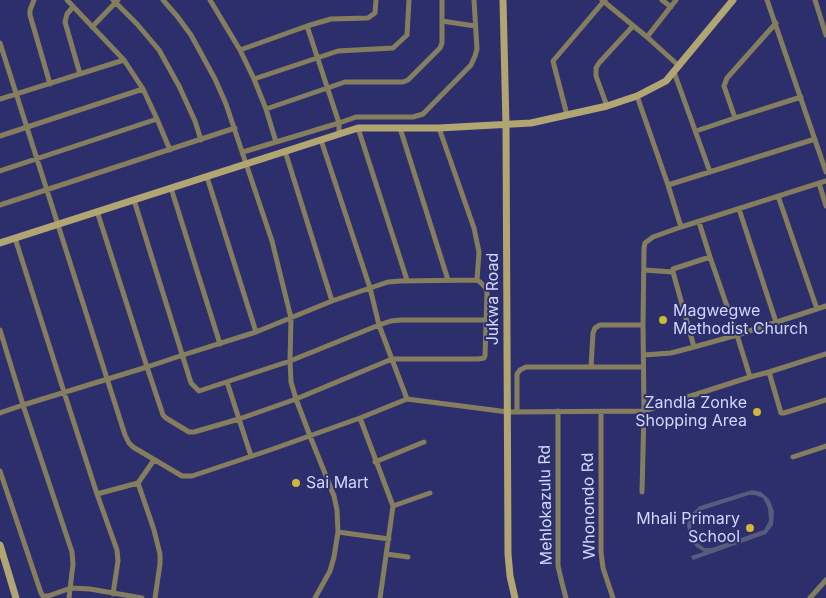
<!DOCTYPE html>
<html>
<head>
<meta charset="utf-8">
<style>
	body { margin:0 }
	canvas { display:block; background:#2c2f6c }
</style>
</head>
<body>
<canvas width="826" height="598"></canvas>
<script>
const g = document.querySelector('canvas').getContext('2d');
g.lineJoin = 'round';
function fill(path, color) {
  g.fillStyle = color;
  g.fill(path, 'evenodd');
}
function toPath(rows) {
  const path = new Path2D();
  for (const r of rows) {
    path.moveTo(r[0], r[1]);
    for (let i = 2; i < r.length; i += 2) path.lineTo(r[i], r[i + 1]);
  }
  return path;
}
function trace(path, color, width, dash) {
  g.strokeStyle = color;
  g.lineWidth = width;
  g.lineCap = dash ? 'butt' : 'round';
  g.setLineDash(dash || []);
  g.stroke(path);
}
function label(font, color, halo, rows, align = 'center') {
  g.font = font + ' Inter,sans-serif';
  g.lineWidth = 4;
  g.setLineDash([]);
  g.textBaseline = 'middle';
  g.strokeStyle = halo;
  g.fillStyle = color;
  for (const [text, x, y, turn = 0] of rows) {
    g.save();
    g.translate(x, y);
    g.rotate((+turn || 0) * Math.PI / 180);
    g.textAlign = isNaN(turn) ? turn : align;
    if (halo) g.strokeText(text, 0, 0);
    g.fillText(text, 0, 0);
    g.restore();
  }
}
const green = toPath([
	[752,490,761,492,769,499,772,506,774,512,773,525,766,534,693,560,691,556,704,552,696,547,689,536,687,525,690,515,700,506],
	[749,495,755,495,763,498,768,508,769,521,764,530,712,548,705,548,699,544,693,537,691,526,693,518,702,510]
]);
const street = toPath([
	[34,0,30,10,30,15,50,84],
	[67,0,124,60,143,89,157,119,170,150],
	[113,0,137,24,159,50,179,86,195,121,201,140],
	[163,0,177,16,191,35,215,79,226,104,272,241,291,318,290,361,291,382,296,399,310,436,334,496,337,510,338,532,334,557,330,571,315,598],
	[210,0,240,50,254,79,266,109,276,142],
	[602,0,647,37,679,66],
	[662,0,671,7],
	[767,0,826,172],
	[815,0,826,35],
	[73,7,67,14,65,22,80,74],
	[442,21,475,26],
	[307,26,339,123,339,134],
	[92,27,118,0],
	[647,37,676,0],
	[0,43,125,435,129,443,133,447,182,476,192,476,270,450,360,418,407,399,508,412,644,411,750,377,769,372,826,354],
	[240,50,307,26,331,19,368,18,375,13,376,0],
	[674,72,710,172],
	[254,79,338,51,393,48,407,35,409,0],
	[637,96,668,185,681,227],
	[0,99,124,60],
	[607,106,596,76,596,68,599,63,633,26],
	[266,109,345,82,403,82,408,80,440,48,442,43,442,0],
	[567,115,554,65,553,61,605,0],
	[735,118,724,86,727,78,776,23],
	[358,128,407,280],
	[400,128,448,280],
	[439,128,474,228,479,252,477,280],
	[696,131,735,118,801,97],
	[0,136,143,89],
	[321,140,370,288,379,325,407,399],
	[285,151,332,301],
	[243,152,339,123,356,117,413,117,423,114,471,65,475,56,477,49,474,0],
	[0,171,157,119],
	[207,177,256,332],
	[819,183,826,206],
	[668,185,815,139],
	[171,188,220,344],
	[778,196,817,309],
	[134,200,191,383,199,391,290,361,379,325,391,321,401,320,487,320],
	[0,205,235,128],
	[739,209,776,322],
	[699,222,710,257,737,335,750,377],
	[15,238,64,392,97,494,117,550,118,561,113,594],
	[644,270,673,272],
	[0,330,23,405,72,552,73,564,69,598],
	[694,347,673,272,673,269,710,257],
	[644,355,671,353,694,347,737,335,826,306],
	[591,367,593,333,595,328,600,325,643,325],
	[769,372,781,413,784,413,826,400],
	[227,382,251,456],
	[558,411,558,566,562,583,566,598],
	[517,412,517,374,520,370,526,367,643,367],
	[601,412,601,552,603,568,613,598],
	[0,413,23,405,147,367,183,355,256,332,332,301,370,288,388,282,401,281,477,280,480,282,486,288,487,293,485,356,484,358,478,359,392,359,296,399,239,419,194,432,189,432,166,418,163,415,147,367,97,211],
	[360,418,393,506,380,598],
	[793,457,826,446],
	[375,462,424,442],
	[0,471,41,593,43,596,48,596,71,588,90,589,142,598],
	[138,483,154,530,160,554,160,564,155,598],
	[642,492,644,411,643,325,644,248,645,243,653,237,681,227,826,181],
	[97,494,138,483,154,460],
	[393,506,430,493],
	[338,532,389,539],
	[386,554,408,557],
	[810,598,826,580]
]);
const secondary = toPath([
	[503,0,506,125,508,554,510,576,515,598],
	[0,243,358,128,439,128,531,123,607,106,637,96,666,81,733,0],
	[0,545,16,598]
]);
const markers = [
	[663,320,5,"#d2b736"],
	[757,412,5,"#d2b736"],
	[296,483,5,"#d2b736"],
	[750,528,5,"#d2b736"]
];
const streetNames = [
	["Jukwa Road",493,299,-90],
	["Mehlokazulu Rd",546,505,-91],
	["Whonondo Rd",589,506,-91]
];
const poiNames = [
	["Magwegwe",673,311],
	["Methodist Church",673,329],
	["Zandla Zonke",747,403,"right"],
	["Shopping Area",747,421,"right"],
	["Sai Mart",306,483],
	["Mhali Primary",740,519,"right"],
	["School",740,537,"right"]
];
fill(green, '#565c7c');
trace(street, '#857e5e', 5);
trace(secondary, '#b1a572', 7);
for (const [x, y, r, color] of markers) {
  const dot = new Path2D();
  dot.arc(x, y, r, 0, 2 * Math.PI);
  g.fillStyle = color;
  g.fill(dot);
  trace(dot, '#2c2f6c', 2);
}
label('16px', '#d0d7fc', '#2c2f6c', streetNames);
label('16px', '#d0d7fc', '#2c2f6c', poiNames, 'left');
</script>
</body>
</html>
